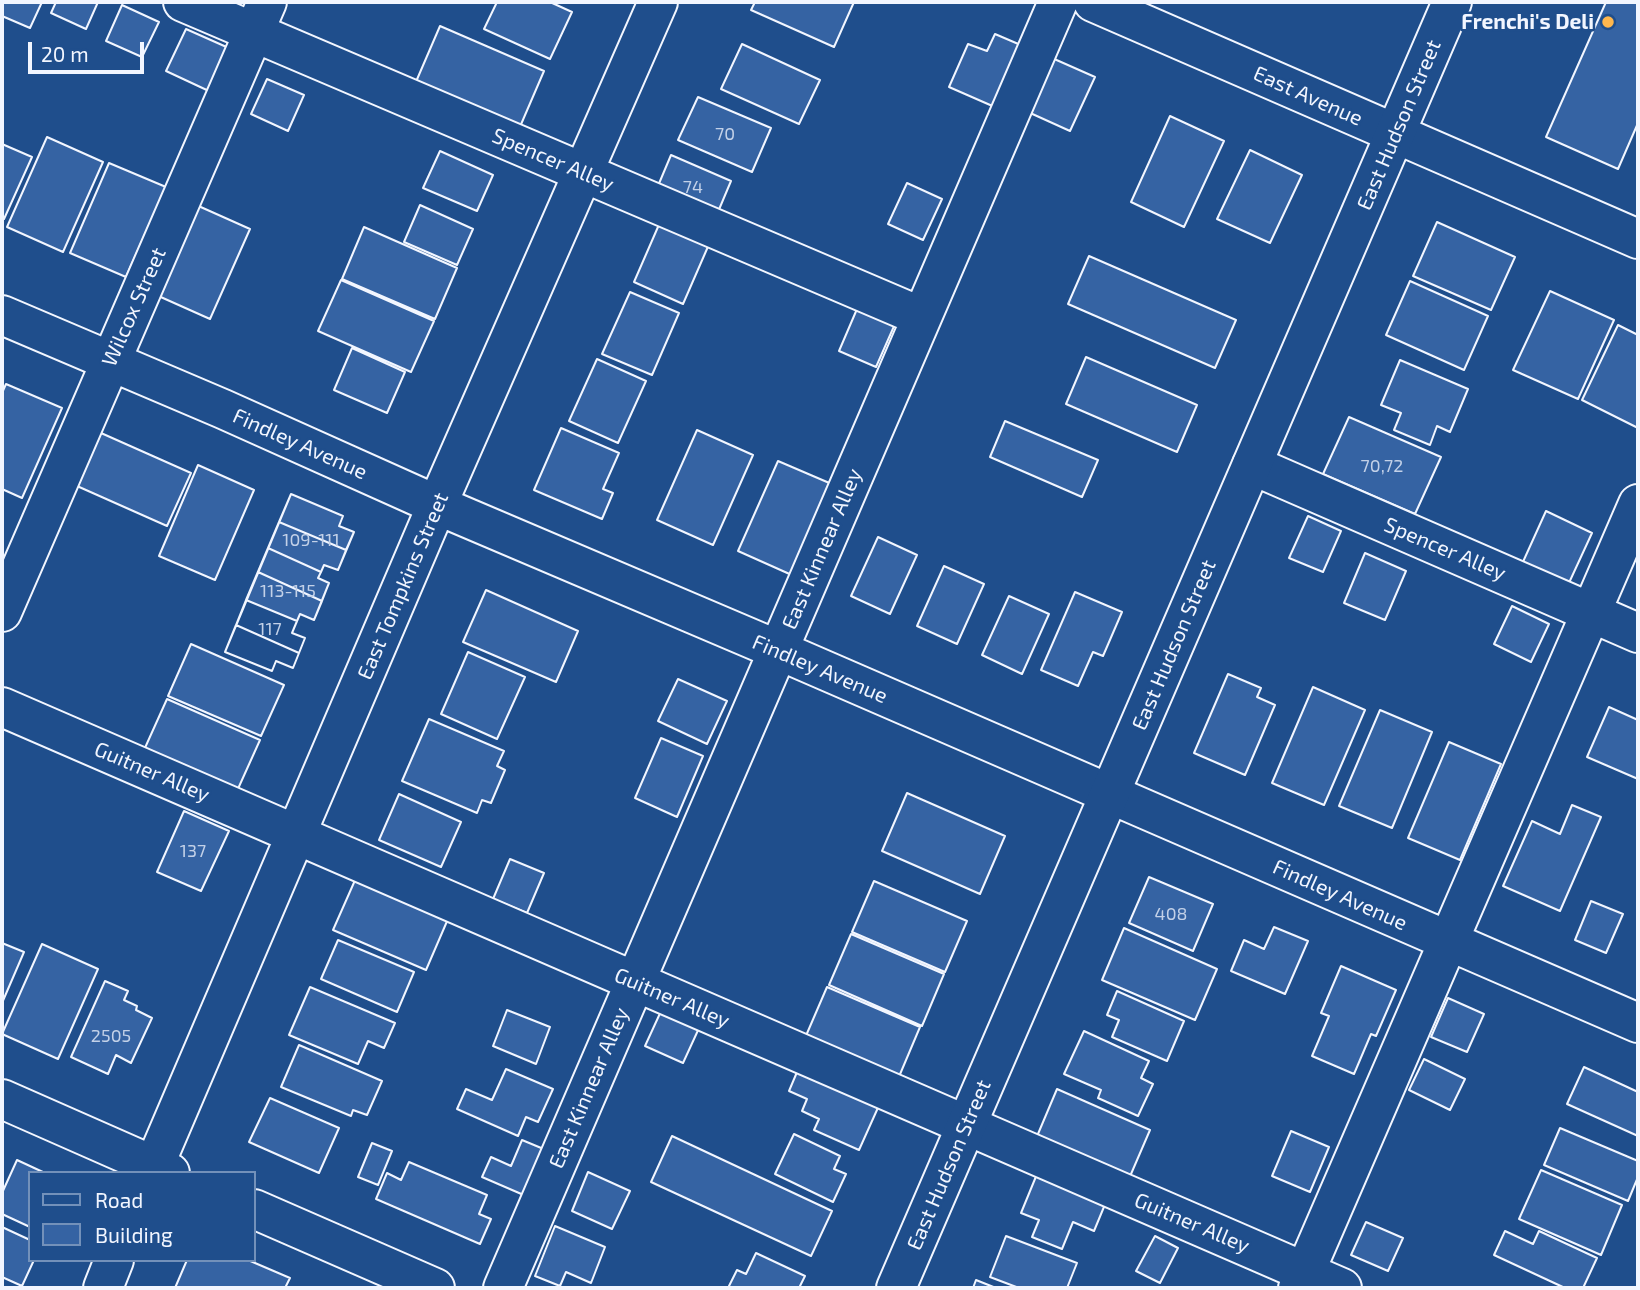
<!DOCTYPE html>
<html>
<head>
<meta charset="utf-8">
<style>
	body { margin:0 }
	#map { position:relative; width:1640px; height:1290px; overflow:hidden; background:#1f4e8c; font-family:"Exo 2",sans-serif }
	canvas { display:block }
	.frame { position:absolute; inset:0; border:4px solid #f2f6ff; pointer-events:none }
	.legend { position:absolute; left:28px; top:1171px; width:228px; height:91px; box-sizing:border-box; background:#1f4e8c; border:2px solid #7391ba; margin:0; padding:9px 12px; list-style:none; font-size:21px; color:#f2f6ff }
	.legend li { display:flex; align-items:center; gap:14px; height:35px }
	.legend b { width:35px; border:2px solid #7391ba }
	.scale { position:absolute; left:28px; top:42px; width:116px; height:32px; box-sizing:border-box; border:4px solid #f2f6ff; border-top:0; padding-left:9px; font-size:21px; line-height:24px; white-space:nowrap; color:#f2f6ff; -webkit-text-stroke:5px #1f4e8c; paint-order:stroke }
</style>
</head>
<body>
<div id="map">
<canvas width="1640" height="1290"></canvas>
<div class="frame"></div>
<ul class="legend">
<li><b style="height:9px;background:#1f4e8c"></b>Road</li>
<li><b style="height:19px;background:#3563a3"></b>Building</li>
</ul>
<div class="scale">20 m</div>
</div>
<script>
const g = document.querySelector('canvas').getContext('2d');
g.lineJoin = 'round';
function fill(path, color) {
  g.fillStyle = color;
  g.fill(path, 'evenodd');
}
function toPath(rows) {
  const path = new Path2D();
  for (const r of rows) {
    path.moveTo(r[0], r[1]);
    for (let i = 2; i < r.length; i += 2) path.lineTo(r[i], r[i + 1]);
  }
  return path;
}
function trace(path, color, width, dash) {
  g.strokeStyle = color;
  g.lineWidth = width;
  g.lineCap = dash ? 'butt' : 'round';
  g.setLineDash(dash || []);
  g.stroke(path);
}
function label(font, color, halo, rows, align = 'center') {
  g.font = font + ' "Exo 2",sans-serif';
  g.lineWidth = 5;
  g.setLineDash([]);
  g.textBaseline = 'middle';
  g.strokeStyle = halo;
  g.fillStyle = color;
  for (const [text, x, y, turn = 0] of rows) {
    g.save();
    g.translate(x, y);
    g.rotate((+turn || 0) * Math.PI / 180);
    g.textAlign = isNaN(turn) ? turn : align;
    if (halo) g.strokeText(text, 0, 0);
    g.fillText(text, 0, 0);
    g.restore();
  }
}
const building = toPath([
	[2,2,42,2,30,28,2,16,2,2],
	[56,2,98,2,86,29,51,13,56,2],
	[497,2,550,2,572,12,550,59,484,29,497,2],
	[755,2,854,2,834,47,751,10,755,2],
	[1606,2,1638,2,1638,123,1618,169,1546,137,1606,2],
	[122,5,159,22,142,57,106,41,122,5],
	[440,26,544,71,516,136,412,91,440,26],
	[186,29,231,49,211,92,166,71,186,29],
	[995,34,1023,46,997,108,949,87,968,44,987,51,995,34],
	[742,44,820,80,799,124,721,89,742,44],
	[1052,58,1095,77,1070,131,1028,112,1052,58],
	[267,79,304,95,288,131,251,114,267,79],
	[698,97,771,128,752,172,678,140,698,97],
	[1170,116,1224,141,1184,227,1131,202,1170,116],
	[47,137,103,162,63,252,7,227,47,137],
	[2,144,32,157,4,219,2,218,2,144],
	[1250,150,1302,175,1270,243,1217,219,1250,150],
	[440,151,493,175,477,211,423,188,440,151],
	[671,155,731,181,715,219,655,193,671,155],
	[109,163,166,187,126,277,70,253,109,163],
	[907,183,942,199,923,240,888,224,907,183],
	[194,204,250,229,210,319,154,294,194,204],
	[420,205,473,229,457,265,404,242,420,205],
	[661,220,710,242,683,304,634,282,661,220],
	[1437,222,1515,257,1491,310,1413,276,1437,222],
	[364,227,457,268,435,319,342,279,364,227],
	[1089,256,1236,320,1215,368,1068,304,1089,256],
	[341,280,434,321,411,372,318,331,341,280],
	[1410,281,1488,316,1464,370,1386,335,1410,281],
	[1550,291,1614,320,1578,399,1513,370,1550,291],
	[630,292,679,313,652,375,602,354,630,292],
	[857,309,895,324,876,367,839,351,857,309],
	[1618,325,1638,335,1638,428,1582,400,1618,325],
	[352,348,405,372,387,413,334,390,352,348],
	[1086,357,1197,405,1177,452,1066,404,1086,357],
	[597,359,646,381,618,443,569,421,597,359],
	[1400,360,1468,389,1450,432,1437,426,1430,445,1394,430,1401,413,1381,405,1400,360],
	[6,384,62,408,22,498,2,489,2,393,6,384],
	[1349,417,1441,457,1415,514,1323,474,1349,417],
	[1005,421,1098,460,1082,497,990,457,1005,421],
	[561,428,619,453,603,489,613,493,602,519,534,490,561,428],
	[697,430,753,455,713,545,657,520,697,430],
	[101,433,191,473,167,526,77,486,101,433],
	[778,461,834,485,794,576,738,551,778,461],
	[198,465,254,490,215,580,159,556,198,465],
	[291,494,343,516,339,526,354,532,338,570,324,565,321,572,318,578,329,583,314,620,300,614,292,633,305,638,293,668,276,661,272,671,225,652,291,494],
	[291,494,343,516,339,526,354,532,338,570,324,565,321,572,268,548,291,494],
	[291,494,343,516,339,526,354,532,346,550,279,522,291,494],
	[1546,511,1592,533,1568,585,1522,564,1546,511],
	[1308,516,1341,531,1323,572,1289,558,1308,516],
	[279,522,346,550,338,570,324,565,321,572,268,548,279,522],
	[878,537,917,555,890,614,851,596,878,537],
	[268,548,321,572,318,578,329,583,314,620,300,614,297,621,246,600,268,548],
	[268,548,321,572,318,578,329,583,322,601,258,572,268,548],
	[1365,553,1406,571,1385,620,1344,603,1365,553],
	[944,566,984,584,957,644,917,626,944,566],
	[258,572,322,601,314,620,300,614,297,621,246,600,258,572],
	[486,590,578,631,556,682,463,642,486,590],
	[1075,592,1122,612,1103,656,1093,652,1078,686,1041,670,1075,592],
	[1009,596,1049,614,1022,674,982,655,1009,596],
	[246,600,297,621,292,633,305,638,299,653,236,625,246,600],
	[1512,606,1549,624,1531,662,1494,644,1512,606],
	[236,625,299,653,293,668,276,661,272,671,225,652,236,625],
	[191,644,284,685,261,736,168,696,191,644],
	[468,652,525,677,497,739,441,714,468,652],
	[1228,674,1261,688,1257,697,1275,705,1245,775,1194,753,1228,674],
	[678,679,727,701,707,744,658,721,678,679],
	[1313,687,1365,710,1324,805,1272,783,1313,687],
	[167,699,260,740,237,791,144,750,167,699],
	[1609,707,1638,720,1638,779,1587,757,1609,707],
	[1380,710,1432,732,1392,828,1339,806,1380,710],
	[429,719,504,751,497,766,505,770,491,803,482,800,477,813,402,781,429,719],
	[661,738,703,756,677,817,635,798,661,738],
	[1449,742,1501,764,1460,860,1408,838,1449,742],
	[907,793,1005,836,980,894,882,851,907,793],
	[399,794,461,822,441,867,379,840,399,794],
	[1572,805,1601,817,1560,911,1503,886,1532,821,1560,834,1572,805],
	[184,811,229,831,201,891,157,872,184,811],
	[510,859,544,873,527,913,493,899,510,859],
	[1149,877,1213,904,1193,951,1129,923,1149,877],
	[356,878,448,919,426,970,333,930,356,878],
	[874,881,967,921,945,972,852,932,874,881],
	[1591,901,1623,914,1606,953,1575,940,1591,901],
	[1274,927,1308,941,1285,994,1231,971,1244,940,1264,949,1274,927],
	[1124,928,1217,969,1195,1020,1102,980,1124,928],
	[851,934,944,974,922,1026,829,985,851,934],
	[338,940,414,972,397,1012,321,979,338,940],
	[2,943,24,952,2,1003,2,943],
	[42,944,98,969,58,1059,2,1034,42,944],
	[1341,966,1396,990,1376,1036,1371,1034,1354,1074,1312,1056,1329,1016,1321,1013,1341,966],
	[105,981,128,991,124,1000,137,1006,136,1010,152,1018,131,1063,116,1055,108,1074,71,1057,105,981],
	[310,987,395,1023,384,1048,368,1041,358,1064,289,1035,310,987],
	[827,987,920,1027,898,1079,805,1038,827,987],
	[1117,991,1184,1021,1167,1061,1112,1037,1119,1020,1107,1015,1117,991],
	[1448,998,1484,1014,1467,1052,1431,1037,1448,998],
	[662,1009,700,1026,683,1063,645,1046,662,1009],
	[507,1010,550,1027,536,1064,493,1046,507,1010],
	[1084,1031,1149,1061,1141,1078,1153,1084,1138,1116,1098,1098,1101,1090,1064,1074,1084,1031],
	[299,1045,382,1081,367,1115,353,1110,351,1116,281,1087,299,1045],
	[1424,1059,1465,1079,1450,1110,1409,1090,1424,1059],
	[800,1065,881,1101,859,1150,814,1130,819,1119,802,1111,807,1099,789,1091,800,1065],
	[1584,1067,1638,1092,1638,1136,1567,1104,1584,1067],
	[506,1069,553,1089,538,1122,526,1117,518,1136,457,1109,466,1089,492,1100,506,1069],
	[1057,1089,1150,1130,1128,1181,1035,1141,1057,1089],
	[270,1098,339,1128,319,1173,249,1142,270,1098],
	[1560,1128,1638,1161,1638,1177,1628,1201,1544,1165,1560,1128],
	[1291,1131,1329,1147,1310,1192,1272,1176,1291,1131],
	[794,1134,840,1156,834,1169,846,1174,833,1202,775,1174,794,1134],
	[672,1136,832,1211,811,1256,651,1182,672,1136],
	[522,1140,546,1150,526,1196,482,1177,491,1157,511,1166,522,1140],
	[372,1143,392,1151,378,1185,358,1177,372,1143],
	[17,1160,45,1173,30,1173,30,1227,2,1214,2,1193,17,1160],
	[409,1162,487,1195,479,1214,491,1219,480,1244,376,1199,387,1173,401,1180,409,1162],
	[1541,1170,1622,1205,1601,1255,1519,1219,1541,1170],
	[588,1172,630,1191,612,1229,572,1211,588,1172],
	[1037,1174,1106,1202,1094,1231,1073,1222,1062,1249,1032,1237,1039,1220,1021,1213,1037,1174],
	[1366,1222,1403,1238,1388,1271,1351,1255,1366,1222],
	[555,1226,605,1247,591,1283,566,1272,560,1286,535,1276,555,1226],
	[2,1227,30,1240,30,1260,34,1260,22,1286,2,1277,2,1227],
	[1505,1231,1533,1244,1539,1231,1597,1258,1583,1288,1565,1288,1494,1255,1505,1231],
	[1006,1236,1077,1263,1067,1288,1019,1288,990,1277,1006,1236],
	[1155,1236,1178,1248,1160,1283,1136,1271,1155,1236],
	[756,1253,805,1276,799,1288,728,1288,737,1270,746,1274,756,1253],
	[187,1260,248,1260,290,1278,285,1288,175,1288,187,1260],
	[976,1280,996,1288,973,1288,976,1280]
]);
const minor = toPath([
	[183,2,922,317],
	[1093,2,1638,239],
	[2,315,223,409,437,505,778,650,1638,1023],
	[1252,465,1638,633],
	[2,612,267,2],
	[2,707,1342,1288],
	[2,1099,170,1173],
	[151,1173,437,505,658,2],
	[254,1209,435,1288],
	[103,1288,114,1260],
	[503,1288,1058,2],
	[1298,1288,1638,504]
]);
const major = toPath([
	[896,1288,1452,2]
]);
const markers = [
	[1608,22,7,"#ffb74d"]
];
const numberNames = [
	["70",725,134],
	["74",693,187],
	["70,72",1382,466],
	["109-111",311,540],
	["113-115",288,591],
	["117",270,629],
	["137",193,851],
	["408",1171,914],
	["2505",111,1036]
];
const poiNames = [
	["Frenchi's Deli",1594,22]
];
const streetNames = [
	["East Avenue",1308,96,24],
	["East Hudson Street",1399,125,-67],
	["Spencer Alley",553,160,23],
	["Wilcox Street",134,307,-66],
	["Findley Avenue",300,444,24],
	["East Kinnear Alley",822,549,-67],
	["Spencer Alley",1445,549,23],
	["East Tompkins Street",403,586,-67],
	["East Hudson Street",1174,645,-67],
	["Findley Avenue",820,669,23],
	["Guitner Alley",152,772,23],
	["Findley Avenue",1340,895,24],
	["Guitner Alley",672,998,23],
	["East Kinnear Alley",589,1088,-67],
	["East Hudson Street",949,1165,-67],
	["Guitner Alley",1192,1223,23]
];
fill(building, '#3563a3');
trace(building, '#f2f6ff', 2);
trace(minor, '#f2f6ff', 42);
trace(major, '#f2f6ff', 42);
trace(minor, '#1f4e8c', 38);
trace(major, '#1f4e8c', 38);
for (const [x, y, r, color] of markers) {
  const dot = new Path2D();
  dot.arc(x, y, r, 0, 2 * Math.PI);
  g.fillStyle = color;
  g.fill(dot);
  trace(dot, '#1f4e8c', 2.5);
}
label('18px', '#c3d1e8', null, numberNames);
label('bold 21px', '#f2f6ff', '#1f4e8c', poiNames, 'right');
label('21px', '#f2f6ff', '#1f4e8c', streetNames);
</script>
</body>
</html>
